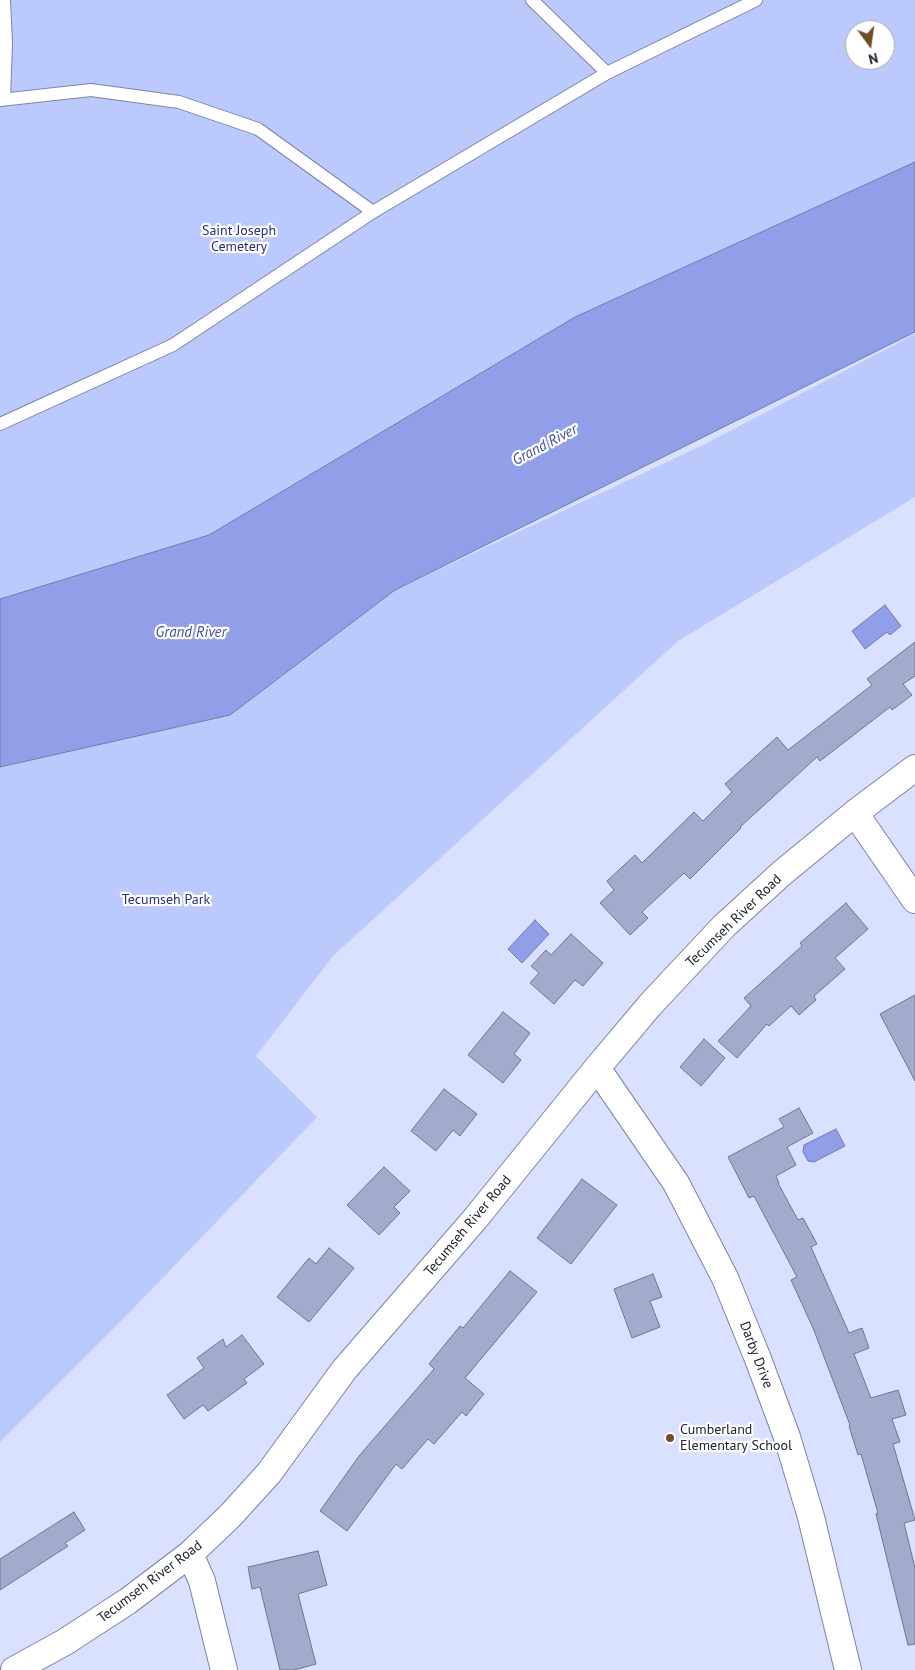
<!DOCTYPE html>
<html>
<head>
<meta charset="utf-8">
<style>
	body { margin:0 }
	#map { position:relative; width:915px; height:1670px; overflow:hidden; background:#dae1fe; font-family:"PT Sans",sans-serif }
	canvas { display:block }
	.north { position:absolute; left:845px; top:20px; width:50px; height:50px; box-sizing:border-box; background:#fff; border:1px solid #a6a7ad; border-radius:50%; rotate:166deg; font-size:14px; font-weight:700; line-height:20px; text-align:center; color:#212431 }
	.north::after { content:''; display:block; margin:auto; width:18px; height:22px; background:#724d29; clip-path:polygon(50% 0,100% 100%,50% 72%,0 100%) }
</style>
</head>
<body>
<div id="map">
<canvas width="915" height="1670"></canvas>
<div class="north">N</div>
</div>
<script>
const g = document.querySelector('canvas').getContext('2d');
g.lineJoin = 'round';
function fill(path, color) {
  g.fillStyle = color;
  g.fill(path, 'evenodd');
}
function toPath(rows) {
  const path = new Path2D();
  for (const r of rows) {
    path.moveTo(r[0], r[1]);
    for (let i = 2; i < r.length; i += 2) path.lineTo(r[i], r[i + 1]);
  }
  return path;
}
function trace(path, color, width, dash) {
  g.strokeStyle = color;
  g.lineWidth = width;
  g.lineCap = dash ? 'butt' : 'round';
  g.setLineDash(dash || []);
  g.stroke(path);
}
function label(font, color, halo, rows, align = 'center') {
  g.font = font + ' "PT Sans",sans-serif';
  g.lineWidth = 4.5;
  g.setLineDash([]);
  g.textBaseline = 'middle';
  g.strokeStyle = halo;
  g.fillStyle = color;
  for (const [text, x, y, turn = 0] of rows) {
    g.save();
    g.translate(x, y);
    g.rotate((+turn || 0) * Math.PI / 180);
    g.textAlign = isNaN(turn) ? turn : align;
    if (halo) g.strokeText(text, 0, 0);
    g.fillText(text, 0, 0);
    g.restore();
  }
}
const green = toPath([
	[0,0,915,0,915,162,575,317,209,535,0,599],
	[855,30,885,30,885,60,855,60],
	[915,334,915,497,678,641,333,956,256,1056,317,1117,131,1311,0,1442,0,767,230,715,395,590,705,444]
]);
const water = toPath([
	[915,162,915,332,395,590,230,715,0,767,0,599,209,535,575,317,915,162],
	[885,605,901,626,890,635,887,632,865,649,852,631,885,605],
	[535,920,549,934,522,963,508,949,535,920],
	[836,1129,845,1146,814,1162,808,1161,803,1152,804,1145,836,1129]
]);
const building = toPath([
	[915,642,915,676,903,684,912,695,892,710,890,707,820,761,817,757,740,827,741,828,690,879,684,873,642,912,648,918,630,935,600,903,614,890,607,881,635,855,642,863,694,812,703,821,732,792,725,784,777,737,788,750,872,685,867,679,915,642],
	[846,903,868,929,835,958,845,969,814,996,816,1000,799,1015,791,1006,769,1026,767,1024,737,1058,718,1041,751,1006,744,998,802,946,800,943,846,903],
	[571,934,603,963,583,986,575,980,554,1004,530,983,539,973,531,966,546,950,551,955,571,934],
	[915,995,915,1081,880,1014,915,995],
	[503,1012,530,1033,514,1054,521,1060,503,1083,468,1055,503,1012],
	[704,1039,725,1058,701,1086,680,1067,704,1039],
	[444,1089,477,1114,460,1136,453,1130,436,1151,411,1131,444,1089],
	[799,1108,813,1133,787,1147,796,1165,776,1176,779,1183,778,1183,798,1220,803,1218,817,1244,811,1247,849,1333,862,1328,869,1348,854,1354,871,1398,898,1390,906,1415,892,1419,900,1442,893,1444,915,1520,904,1523,915,1568,915,1644,908,1645,876,1514,878,1513,861,1454,858,1455,849,1426,850,1425,813,1328,791,1280,797,1277,754,1196,749,1198,728,1157,784,1127,779,1119,799,1108],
	[384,1167,410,1191,394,1207,400,1213,379,1235,347,1205,384,1167],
	[582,1179,617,1205,571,1264,537,1238,582,1179],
	[329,1248,354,1268,309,1322,277,1297,309,1258,316,1264,329,1248],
	[510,1271,537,1292,465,1378,484,1394,466,1416,462,1412,434,1444,428,1439,402,1469,396,1464,347,1531,320,1511,359,1456,434,1369,429,1364,460,1326,463,1328,510,1271],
	[653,1274,662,1297,650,1301,660,1327,632,1338,614,1289,653,1274],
	[242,1335,264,1364,244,1379,247,1383,208,1411,203,1405,184,1419,167,1395,204,1368,197,1358,223,1339,226,1347,242,1335],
	[74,1512,85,1530,65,1543,68,1546,0,1590,0,1559,74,1512],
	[318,1551,327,1585,298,1594,316,1664,294,1670,280,1670,260,1587,252,1589,248,1567,318,1551]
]);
const service = toPath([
	[4,0,6,43,4,99],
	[532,0,607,73],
	[0,100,91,90,179,102,258,129,373,212],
	[0,424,173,345,373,212,607,73,756,0]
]);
const minor = toPath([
	[855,813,915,900],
	[597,1068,676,1183,725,1278,758,1359,787,1437,811,1517,848,1670],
	[190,1554,202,1581,224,1670],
	[14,1670,65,1642,128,1601,190,1554,230,1516,269,1473,344,1370,475,1219,597,1068,650,1005,724,926,782,873,855,813,915,768]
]);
const markers = [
	[670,1438,5,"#724d29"]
];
const parkNames = [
	["Saint Joseph",239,231],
	["Cemetery",239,247],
	["Tecumseh Park",166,900]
];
const streetNames = [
	["Tecumseh River Road",734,921,-44],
	["Tecumseh River Road",468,1226,-50],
	["Darby Drive",756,1355,69],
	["Tecumseh River Road",150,1582,-37]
];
const poiNames = [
	["Cumberland",680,1430],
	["Elementary School",680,1446]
];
const waterNames = [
	["Grand River",545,445,-28],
	["Grand River",191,633]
];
fill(green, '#bcc9fd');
fill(water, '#909fe7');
trace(water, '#6f7ab0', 1);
fill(building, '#a2abcc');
trace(building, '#6d7595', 1);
trace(service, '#7c84a5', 14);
trace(minor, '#7c84a5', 28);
trace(service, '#fff', 12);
trace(minor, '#fff', 26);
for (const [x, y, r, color] of markers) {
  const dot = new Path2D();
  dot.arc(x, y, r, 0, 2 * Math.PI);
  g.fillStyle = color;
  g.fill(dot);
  trace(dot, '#fff', 2);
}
label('14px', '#282d7f', '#fff', parkNames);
label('14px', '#212431', '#fff', streetNames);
label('14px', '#212431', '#fff', poiNames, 'left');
label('italic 15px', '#424da1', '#fff', waterNames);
</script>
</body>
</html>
